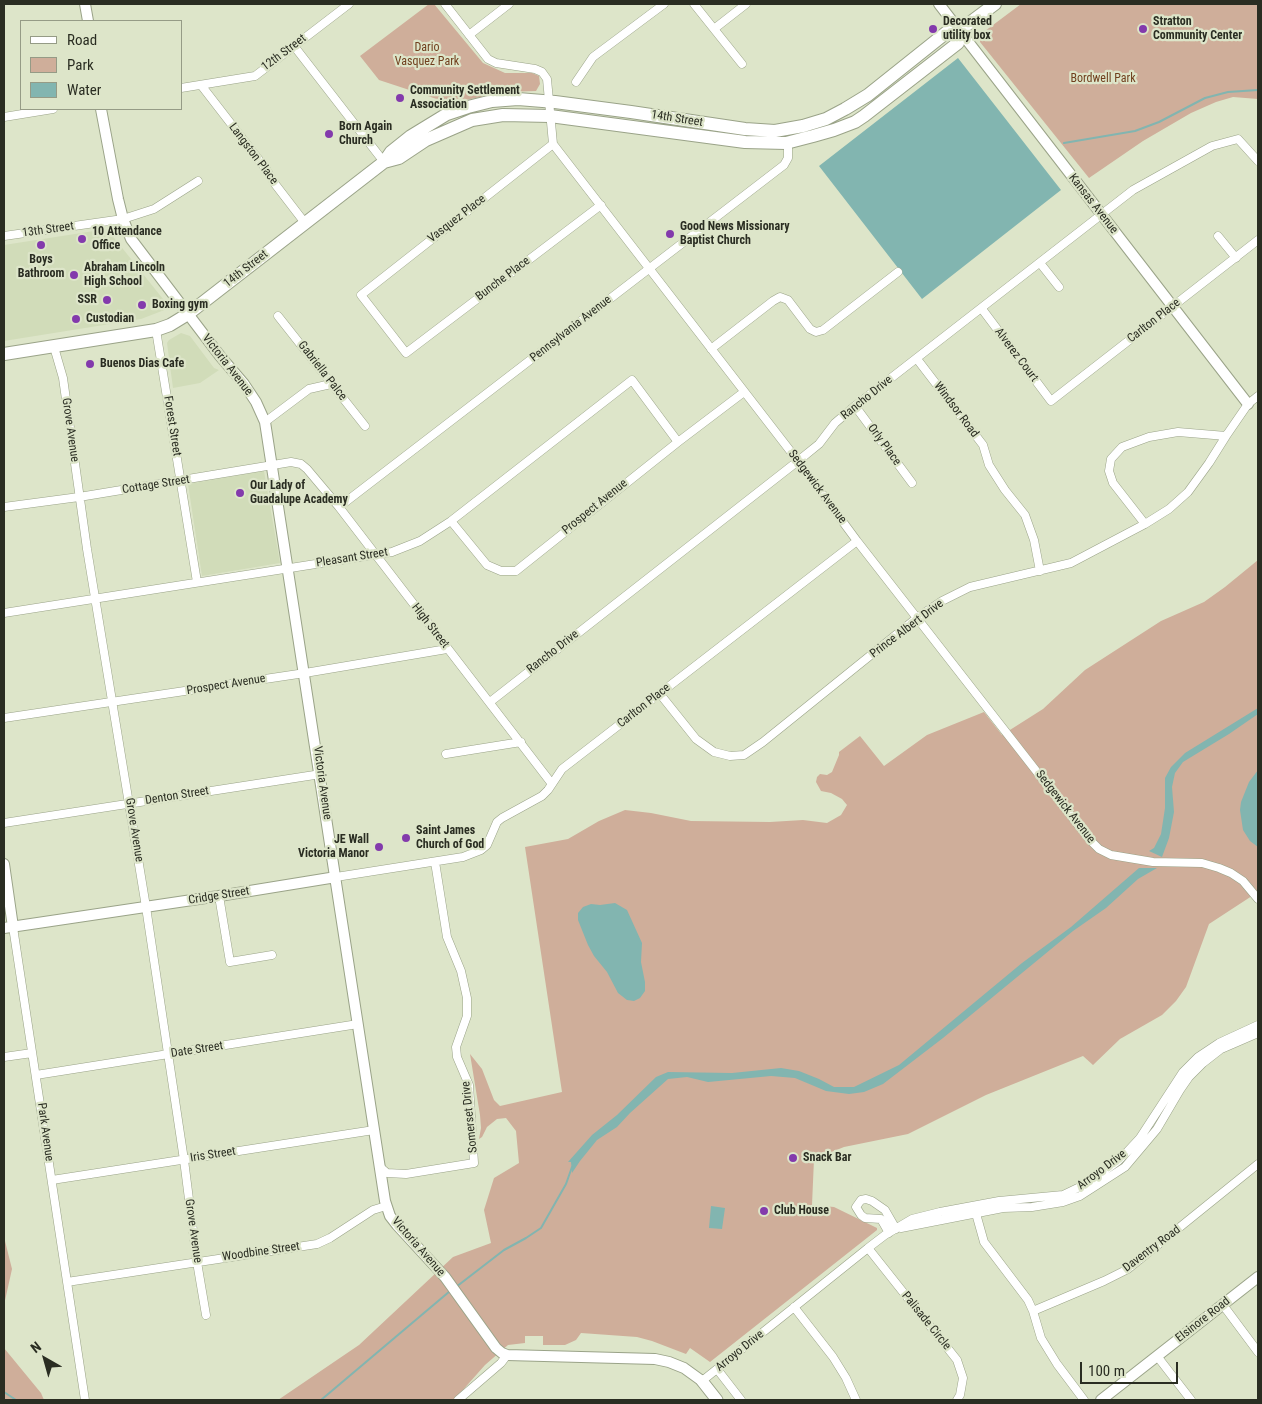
<!DOCTYPE html>
<html>
<head>
<meta charset="utf-8">
<style>
	body { margin:0 }
	#map { position:relative; width:1262px; height:1404px; overflow:hidden; background:#dde5c9; font-family:"Roboto Condensed",sans-serif }
	canvas { display:block }
	.frame { position:absolute; inset:0; border:5px solid #2a2d22; pointer-events:none }
	.legend { position:absolute; left:20px; top:20px; width:162px; height:90px; box-sizing:border-box; background:#dde5c9; border:1px solid #959b86; margin:0; padding:6px 9px; list-style:none; font-size:15px; color:#2a2d22 }
	.legend li { display:flex; align-items:center; gap:10px; height:25px }
	.legend b { width:25px; border:1px solid #959b86 }
	.north { position:absolute; left:20px; top:1334px; width:50px; height:50px; -webkit-text-stroke:4px #dde5c9; paint-order:stroke; rotate:322deg; font-size:14px; font-weight:700; line-height:20px; text-align:center; color:#2a2d22 }
	.north::after { content:''; display:block; margin:auto; width:18px; height:22px; background:#2a2d22; clip-path:polygon(50% 0,100% 100%,50% 72%,0 100%) }
	.scale { position:absolute; left:1080px; top:1362px; width:98px; height:22px; box-sizing:border-box; border:2px solid #2a2d22; border-top:0; padding-left:6px; font-size:15px; line-height:18px; white-space:nowrap; color:#2a2d22; -webkit-text-stroke:4px #dde5c9; paint-order:stroke }
</style>
</head>
<body>
<div id="map">
<canvas width="1262" height="1404"></canvas>
<div class="frame"></div>
<ul class="legend">
<li><b style="height:6px;background:#fff"></b>Road</li>
<li><b style="height:14px;background:#cfae9a"></b>Park</li>
<li><b style="height:14px;background:#82b5b0"></b>Water</li>
</ul>
<div class="north">N</div>
<div class="scale">100 m</div>
</div>
<script>
const g = document.querySelector('canvas').getContext('2d');
g.lineJoin = 'round';
function fill(path, color) {
  g.fillStyle = color;
  g.fill(path, 'evenodd');
}
function toPath(rows) {
  const path = new Path2D();
  for (const r of rows) {
    path.moveTo(r[0], r[1]);
    for (let i = 2; i < r.length; i += 2) path.lineTo(r[i], r[i + 1]);
  }
  return path;
}
function trace(path, color, width, dash) {
  g.strokeStyle = color;
  g.lineWidth = width;
  g.lineCap = dash ? 'butt' : 'round';
  g.setLineDash(dash || []);
  g.stroke(path);
}
function label(font, color, halo, rows, align = 'center') {
  g.font = font + ' "Roboto Condensed",sans-serif';
  g.lineWidth = 4.5;
  g.setLineDash([]);
  g.textBaseline = 'middle';
  g.strokeStyle = halo;
  g.fillStyle = color;
  for (const [text, x, y, turn = 0] of rows) {
    g.save();
    g.translate(x, y);
    g.rotate((+turn || 0) * Math.PI / 180);
    g.textAlign = isNaN(turn) ? turn : align;
    if (halo) g.strokeText(text, 0, 0);
    g.fillText(text, 0, 0);
    g.restore();
  }
}
const built = toPath([
	[107,229,167,304,167,309,141,319,4,341,4,245],
	[181,333,190,336,214,368,219,370,200,383,173,388,167,343,169,340],
	[264,471,280,563,202,576,188,484]
]);
const green = toPath([
	[429,4,434,4,483,63,505,73,532,73,539,76,540,84,536,91,505,92,461,101,452,104,379,80,360,56],
	[1021,4,1258,4,1258,99,1233,97,1216,102,1191,113,1143,141,1089,178,980,42,981,34],
	[1258,560,1258,892,1209,924,1186,987,1176,1001,1162,1015,1120,1039,1093,1065,1083,1056,986,1095,908,1134,844,1147,814,1159,812,1205,834,1207,877,1228,877,1230,710,1362,690,1348,686,1354,652,1341,637,1337,581,1333,576,1340,565,1345,543,1345,543,1336,525,1336,525,1343,508,1345,485,1365,454,1400,278,1400,359,1345,453,1257,491,1243,484,1210,494,1178,519,1163,516,1131,506,1118,497,1119,487,1127,482,1137,479,1139,481,1128,480,1115,470,1054,482,1069,494,1100,500,1106,562,1092,525,847,568,839,599,821,625,810,651,813,691,821,770,822,803,820,827,823,841,815,847,805,842,799,831,793,821,791,816,782,817,777,820,774,827,775,832,772,839,755,839,752,860,736,884,766,927,735,984,712,1002,735,1043,709,1085,670,1161,621,1204,602,1225,587],
	[4,1237,12,1269,4,1305],
	[4,1348,41,1393,44,1400,4,1400]
]);
const water = toPath([
	[958,58,1061,190,922,299,819,166],
	[1258,708,1258,714,1229,734,1183,762,1175,773,1172,787,1174,812,1169,838,1162,857,1149,851,1154,848,1161,834,1165,808,1165,778,1171,767,1185,753],
	[1258,770,1258,847,1250,841,1243,830,1240,810,1241,802,1249,782],
	[1139,868,1157,868,1138,879,1106,908,1073,931,943,1038,883,1084,864,1092,849,1094,826,1091,795,1078,771,1076,708,1082,687,1077,668,1079,630,1113,617,1127,597,1140,580,1161,572,1173,571,1162,568,1162,592,1135,617,1115,656,1077,668,1072,732,1073,781,1068,799,1071,819,1079,834,1087,854,1087,899,1065,1022,963,1071,927],
	[615,903,627,910,642,943,641,962,645,982,645,991,640,998,634,1001,627,1000,618,993,607,972,594,956,588,945,578,920,578,913,583,907,591,904,600,905],
	[711,1206,725,1208,722,1229,709,1228]
]);
const stream = toPath([
	[1064,143,1135,131,1159,122,1205,98,1228,92,1258,90],
	[456,1287,504,1250,526,1238,541,1228,566,1184,572,1167],
	[4,1392,16,1400],
	[321,1400,450,1291]
]);
const minor = toPath([
	[445,4,488,59,496,63,535,69,542,72,547,79,553,144,798,461,857,541,1090,840,1099,849,1111,855,1153,862,1202,863,1219,868,1231,873,1243,881,1258,899],
	[694,4,742,64],
	[714,29,746,4],
	[469,35,509,4],
	[294,46,384,162],
	[576,82,593,57,664,4],
	[201,85,266,169,275,184,305,223],
	[181,88,255,76,349,4],
	[4,117,53,109],
	[553,144,361,295,406,353,601,205],
	[4,236,123,219,154,209,198,181],
	[1218,236,1236,258],
	[1040,263,1059,287],
	[982,309,1051,401,1258,240],
	[278,316,365,426],
	[156,330,197,582],
	[54,347,63,378,87,549,146,907,184,1160,197,1262,206,1315],
	[711,349,773,301,780,297,788,300,810,329,816,332,823,330,898,272],
	[917,359,983,445,989,465,1005,490,1025,515,1034,540,1040,571],
	[855,406,912,483],
	[265,422,309,389,331,384],
	[4,507,79,497,291,462,301,464,307,469,339,507,552,784],
	[339,507,784,165,788,158,788,147,786,143],
	[451,521,487,565,501,571,516,571,678,442,744,392],
	[1145,524,1113,483,1109,471,1111,459,1122,447,1149,437,1178,432,1226,436],
	[4,613,392,552,420,541,451,521,632,380,678,442],
	[660,694,696,739,714,752,730,756,744,755,763,742,918,617,942,601,970,587,1071,563,1145,524,1169,509,1188,492,1209,463,1226,436,1248,404,1258,396],
	[490,702,798,461,819,444,835,423,855,406,1133,190,1212,146,1238,139,1258,161],
	[4,718,305,673,447,649],
	[446,754,521,742],
	[4,823,321,774],
	[336,877,463,857,481,850,487,845,497,822,502,818,542,796,548,790,562,769,857,541],
	[219,896,230,962,272,955],
	[13,927,85,1400],
	[4,1057,32,1053],
	[36,1075,358,1024],
	[380,1167,387,1173,406,1174,474,1163,469,1085,457,1057,456,1047,467,1016,467,998,461,971,447,937,435,862],
	[52,1180,374,1130],
	[975,1210,984,1242,1028,1300,1033,1311,1041,1338,1057,1364,1084,1400],
	[901,1228,1003,1208,1032,1207,1063,1202,1080,1196,1125,1167,1157,1129,1180,1090,1189,1077,1203,1063,1221,1049,1258,1033],
	[889,1233,881,1219,865,1218,861,1215,856,1207,861,1200,866,1199,872,1201,885,1210,896,1229],
	[868,1248,957,1360,963,1378,960,1395,957,1400],
	[67,1282,317,1244,330,1238,373,1210,386,1206],
	[1223,1305,1258,1352],
	[794,1307,833,1357,846,1378,856,1400],
	[1033,1311,1104,1281,1128,1269,1258,1164],
	[1157,1356,1191,1400],
	[717,1369,741,1400],
	[702,1381,868,1248,885,1235,912,1219,940,1212,999,1201,1063,1195,1088,1183,1118,1161,1127,1152,1140,1138,1183,1072,1198,1057,1219,1043,1258,1025],
	[458,1400,501,1363,507,1355]
]);
const tertiary = toPath([
	[85,4,88,21],
	[939,4,1248,404],
	[101,109,118,199,123,219,131,239,220,356,244,384,256,402,265,422,385,1201,390,1216,397,1225,445,1277,496,1348,502,1353,507,1355,655,1359,669,1362,684,1368,702,1381],
	[4,864,13,927],
	[4,928,219,896,336,877],
	[1101,1400,1258,1277]
]);
const secondary = toPath([
	[702,1381,717,1400]
]);
const primary = toPath([
	[384,162,399,158,426,140,472,120,503,115,550,116,745,142,786,143,813,136,834,130,855,122,864,116,958,43,960,30,995,4],
	[4,354,156,330,170,325,188,314,384,162,391,152,411,136,447,114,468,107,492,101,518,99,555,102,631,112,745,129,775,131,803,126,826,119,845,109,868,95,947,32,960,30]
]);
const markers = [
	[933,29,5,"#833aac"],
	[1143,29,5,"#833aac"],
	[400,98,5,"#833aac"],
	[329,134,5,"#833aac"],
	[670,234,5,"#833aac"],
	[82,239,5,"#833aac"],
	[41,245,5,"#833aac"],
	[74,275,5,"#833aac"],
	[107,300,5,"#833aac"],
	[142,305,5,"#833aac"],
	[76,319,5,"#833aac"],
	[90,364,5,"#833aac"],
	[240,493,5,"#833aac"],
	[406,838,5,"#833aac"],
	[379,847,5,"#833aac"],
	[793,1158,5,"#833aac"],
	[764,1211,5,"#833aac"]
];
const poiNames = [
	["Decorated",943,22],
	["utility box",943,36],
	["Stratton",1153,22],
	["Community Center",1153,36],
	["Community Settlement",410,91],
	["Association",410,105],
	["Born Again",339,127],
	["Church",339,141],
	["Good News Missionary",680,227],
	["Baptist Church",680,241],
	["10 Attendance",92,232],
	["Office",92,246],
	["Boys",41,260,"center"],
	["Bathroom",41,274,"center"],
	["Abraham Lincoln",84,268],
	["High School",84,282],
	["SSR",97,300,"right"],
	["Boxing gym",152,305],
	["Custodian",86,319],
	["Buenos Dias Cafe",100,364],
	["Our Lady of",250,486],
	["Guadalupe Academy",250,500],
	["Saint James",416,831],
	["Church of God",416,845],
	["JE Wall",369,840,"right"],
	["Victoria Manor",369,854,"right"],
	["Snack Bar",803,1158],
	["Club House",774,1211]
];
const parkNames = [
	["Dario",427,48],
	["Vasquez Park",427,62],
	["Bordwell Park",1103,79]
];
const streetNames = [
	["12th Street",284,53,-37],
	["14th Street",677,119,9],
	["Langston Place",253,154,53],
	["Kansas Avenue",1093,204,52],
	["Vasquez Place",457,219,-38],
	["13th Street",48,230,-8],
	["14th Street",246,269,-38],
	["Bunche Place",503,279,-37],
	["Carlton Place",1154,321,-38],
	["Pennsylvania Avenue",571,329,-38],
	["Alverez Court",1016,355,53],
	["Victoria Avenue",227,365,52],
	["Gabriella Palce",322,371,52],
	["Rancho Drive",867,398,-39],
	["Windsor Road",956,410,53],
	["Forest Street",172,426,81],
	["Grove Avenue",70,430,82],
	["Orly Place",884,445,54],
	["Cottage Street",156,485,-9],
	["Sedgewick Avenue",817,487,53],
	["Prospect Avenue",595,507,-39],
	["Pleasant Street",352,558,-9],
	["High Street",430,626,52],
	["Prince Albert Drive",907,629,-37],
	["Rancho Drive",553,652,-38],
	["Prospect Avenue",226,685,-9],
	["Carlton Place",644,706,-38],
	["Victoria Avenue",322,783,82],
	["Denton Street",177,796,-9],
	["Sedgewick Avenue",1065,807,52],
	["Grove Avenue",134,830,81],
	["Cridge Street",219,896,-9],
	["Date Street",197,1050,-9],
	["Somerset Drive",470,1117,-96],
	["Park Avenue",45,1132,82],
	["Iris Street",213,1155,-9],
	["Arroyo Drive",1102,1170,-37],
	["Grove Avenue",193,1231,82],
	["Victoria Avenue",418,1247,49],
	["Daventry Road",1152,1249,-37],
	["Woodbine Street",261,1252,-8],
	["Elsinore Road",1203,1320,-38],
	["Palisade Circle",926,1321,51],
	["Arroyo Drive",740,1351,-39]
];
fill(built, '#d1dcb9');
fill(green, '#cfae9a');
fill(water, '#82b5b0');
trace(stream, '#82b5b0', 2);
trace(minor, '#9aa388', 9);
trace(tertiary, '#9aa388', 12);
trace(secondary, '#9aa388', 13);
trace(primary, '#9aa388', 14);
trace(minor, '#fff', 8);
trace(tertiary, '#fff', 10);
trace(secondary, '#fff', 11);
trace(primary, '#fff', 12);
for (const [x, y, r, color] of markers) {
  const dot = new Path2D();
  dot.arc(x, y, r, 0, 2 * Math.PI);
  g.fillStyle = color;
  g.fill(dot);
  trace(dot, '#dde5c9', 2);
}
label('bold 12px', '#2a2d22', '#dde5c9', poiNames, 'left');
label('12px', '#703f1d', '#dde5c9', parkNames);
label('12px', '#2a2d22', '#dde5c9', streetNames);
</script>
</body>
</html>
